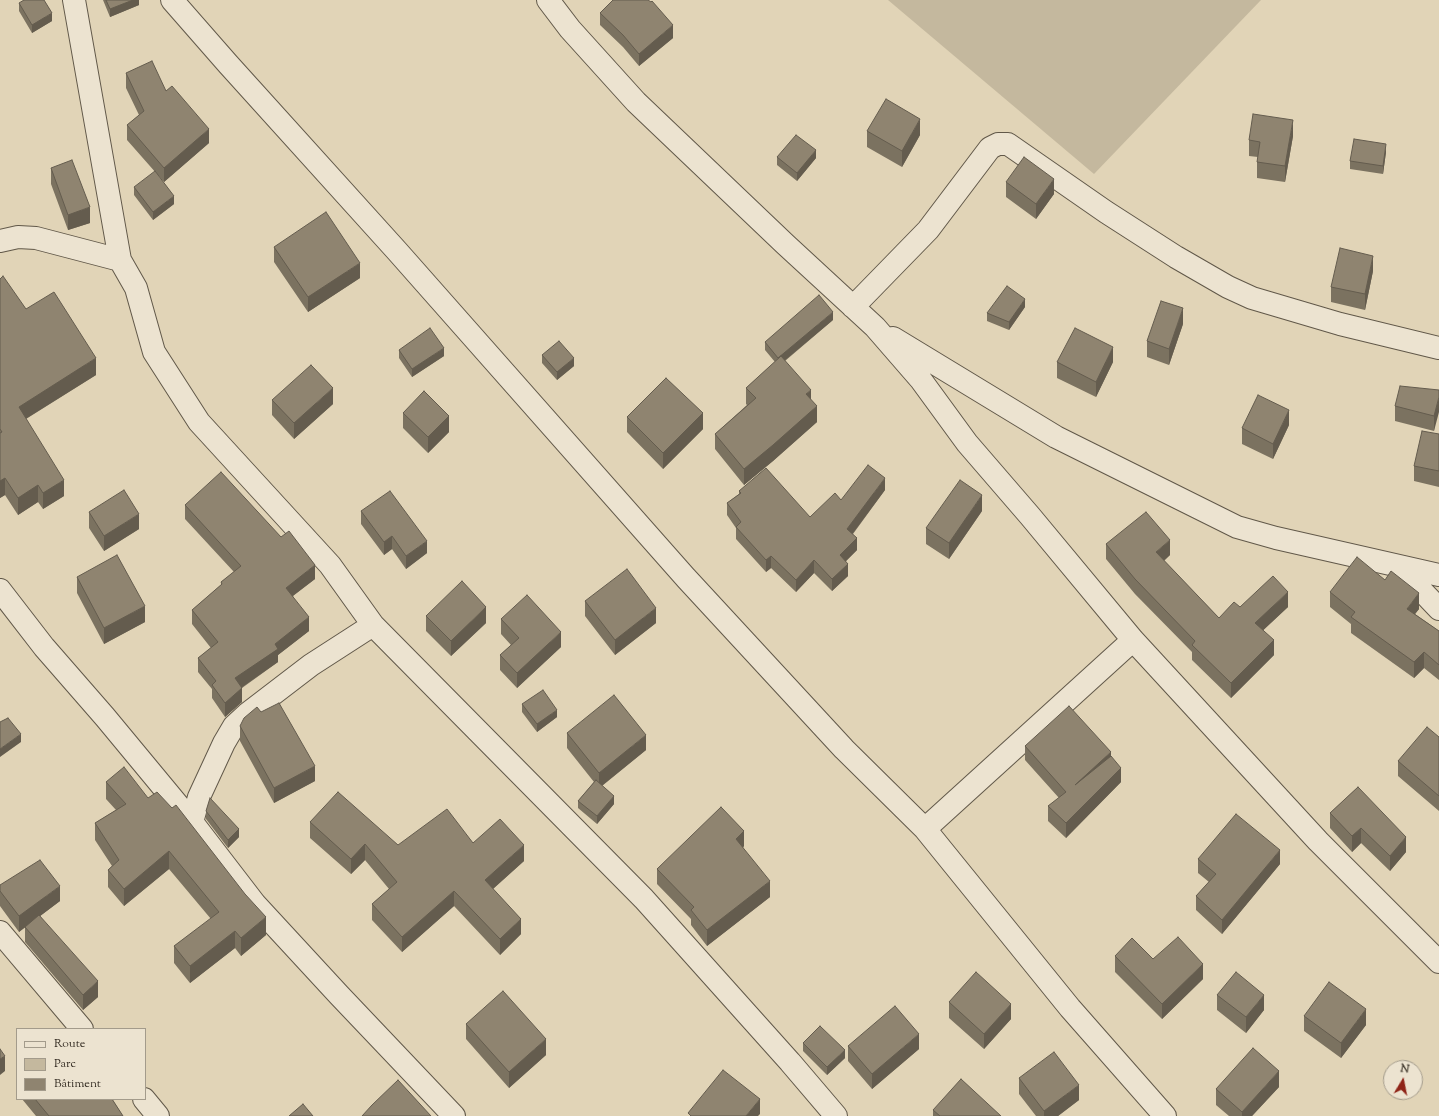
<!DOCTYPE html>
<html>
<head>
<meta charset="utf-8">
<style>
	body { margin:0 }
	#map { position:relative; width:1439px; height:1116px; overflow:hidden; background:#e1d4b7; font-family:"Sorts Mill Goudy",serif }
	canvas { display:block }
	.legend { position:absolute; left:16px; top:1028px; width:130px; height:72px; box-sizing:border-box; background:#ece3d0; border:1px solid #a39b8b; margin:0; padding:5px 7px; list-style:none; font-size:12px; color:#362e24 }
	.legend li { display:flex; align-items:center; gap:8px; height:20px }
	.legend b { width:20px; border:1px solid #a39b8b }
	.north { position:absolute; left:1383px; top:1060px; width:40px; height:40px; box-sizing:border-box; background:#ece3d0; border:1px solid #a39b8b; border-radius:50%; rotate:10deg; font-size:11px; font-weight:700; line-height:16px; text-align:center; color:#362e24 }
	.north::after { content:''; display:block; margin:auto; width:14px; height:18px; background:#8f2418; clip-path:polygon(50% 0,100% 100%,50% 72%,0 100%) }
</style>
</head>
<body>
<div id="map">
<canvas width="1439" height="1116"></canvas>
<ul class="legend">
<li><b style="height:5px;background:#ece3d0"></b>Route</li>
<li><b style="height:11px;background:#c4b89e"></b>Parc</li>
<li><b style="height:11px;background:#8f8470"></b>Bâtiment</li>
</ul>
<div class="north">N</div>
</div>
<script>
const g = document.querySelector('canvas').getContext('2d');
g.lineJoin = 'round';
function fill(path, color) {
  g.fillStyle = color;
  g.fill(path, 'evenodd');
}
function toPath(rows) {
  const path = new Path2D();
  for (const r of rows) {
    path.moveTo(r[0], r[1]);
    for (let i = 2; i < r.length; i += 2) path.lineTo(r[i], r[i + 1]);
  }
  return path;
}
function trace(path, color, width, dash) {
  g.strokeStyle = color;
  g.lineWidth = width;
  g.lineCap = dash ? 'butt' : 'round';
  g.setLineDash(dash || []);
  g.stroke(path);
}
const green = toPath([
	[888,0,1261,0,1094,174]
]);
const street = toPath([
	[74,0,120,260,136,288,154,352,199,422,330,565,373,625,644,899,790,1062,836,1116],
	[172,0,228,64,397,251,686,578,844,749,925,829,1070,1008,1165,1116],
	[548,0,570,29,636,102,785,244,875,327,921,380,967,443,1030,516,1133,640,1318,841,1439,962],
	[0,241,18,237,36,238,120,260],
	[853,307,928,230,990,148,998,144,1008,144,1106,212,1176,257,1228,287,1252,298,1340,324,1439,348],
	[893,338,1056,437,1237,527,1276,538,1439,575],
	[1399,567,1439,609],
	[0,590,44,647,105,717,192,822,255,904,339,995,454,1116],
	[192,822,199,797,224,743,234,726,247,714,311,665,373,625],
	[925,829,1133,640],
	[0,932,82,1029],
	[144,1099,158,1116]
]);
const wall = toPath([
	[103,0,139,0,139,5,110,17],
	[19,3,52,21,32,33,19,11],
	[600,13,673,38,639,66,623,47,600,25],
	[126,73,166,91,209,143,164,182,127,140,127,125,139,115,126,88],
	[867,131,920,135,902,167,867,147],
	[1293,136,1285,182,1257,178,1257,162,1258,157,1249,156,1249,140],
	[1386,152,1383,174,1350,169,1350,161],
	[777,157,816,158,797,181,777,165],
	[51,168,90,223,68,230,51,184],
	[1006,182,1054,194,1036,219,1006,197],
	[134,187,174,204,153,220,134,195],
	[274,247,360,278,308,312,274,262],
	[1373,271,1365,310,1331,302,1331,287],
	[0,279,26,309,96,375,26,419,64,496,43,509,38,502,18,515,5,495,0,498],
	[1025,307,1009,330,987,321,987,313],
	[833,320,785,361,811,400,817,422,773,461,744,485,715,449,715,434,747,405,746,404,746,388,775,362,765,350,765,342],
	[1183,324,1169,365,1147,357,1147,341],
	[399,350,444,356,412,377,399,358],
	[542,355,574,366,557,380,542,363],
	[1057,362,1113,362,1096,397,1057,378],
	[1439,390,1434,431,1395,421,1395,406],
	[272,400,333,404,294,439,272,415],
	[403,413,449,432,428,453,403,428],
	[627,417,703,429,663,469,627,432],
	[1289,425,1273,459,1242,444,1242,428],
	[1439,434,1439,487,1414,481,1414,466],
	[885,490,853,534,857,550,846,561,848,576,832,591,814,573,796,592,771,568,766,572,736,539,736,528,727,515,727,503,739,494,739,491,810,517,841,500],
	[185,505,315,579,293,596,309,631,278,655,278,662,242,688,242,702,225,717,212,698,212,689,198,672,198,658,211,648,192,624,192,610,221,585,221,582,234,572,185,519],
	[361,511,427,553,406,569,392,549,384,555,361,524],
	[982,511,949,559,926,544,926,528],
	[89,512,139,529,104,551,89,528],
	[1106,544,1170,555,1164,561,1219,618,1240,607,1288,607,1263,630,1274,655,1231,698,1192,660,1192,652,1135,594,1106,559],
	[77,577,145,622,104,644,77,593],
	[1330,592,1419,609,1415,614,1439,631,1439,680,1424,668,1414,678,1351,633,1351,624,1330,607],
	[585,601,656,623,615,655,585,616],
	[426,616,486,623,451,656,426,631],
	[501,619,561,647,517,688,500,670,500,655,511,645,501,634],
	[522,704,557,717,537,732,522,712],
	[240,726,315,781,274,803,240,741],
	[567,733,646,750,602,786,614,804,597,824,578,808,578,801,594,782,567,748],
	[1439,737,1439,811,1398,776,1398,761],
	[1025,746,1111,756,1121,782,1066,838,1048,821,1048,806,1059,798,1025,760],
	[106,782,148,798,266,935,241,956,235,948,190,983,174,963,174,946,211,919,169,869,124,906,108,887,108,870,112,866,95,840,95,823,116,810,106,799],
	[1358,787,1406,852,1390,871,1361,843,1352,852,1330,828,1330,813],
	[206,811,239,837,228,848,206,819],
	[310,822,398,845,473,843,524,861,493,889,521,934,500,955,454,906,402,952,372,920,372,904,389,889,365,860,351,874,310,838],
	[744,846,743,848,770,897,707,946,691,925,691,919,657,884,657,869],
	[1198,859,1280,864,1222,934,1196,910,1196,896,1209,882,1198,873],
	[0,885,60,901,40,916,98,997,83,1010,25,942,25,927,19,932,0,906],
	[1115,956,1153,959,1203,979,1162,1019,1115,972],
	[1217,995,1264,1010,1246,1033,1217,1010],
	[949,1002,1011,1019,984,1049,949,1018],
	[1304,1016,1366,1025,1341,1058,1304,1031],
	[466,1024,546,1055,509,1088,466,1039],
	[803,1043,845,1058,827,1075,803,1051],
	[848,1046,919,1049,872,1089,848,1061],
	[17,1075,17,1093,16,1092,16,1076],
	[1019,1078,1079,1100,1058,1116,1036,1116,1019,1094],
	[1279,1087,1252,1116,1229,1116,1216,1105,1216,1089],
	[22,1099,112,1099,123,1116,36,1116],
	[933,1110,1001,1116,933,1116]
]);
const shadedWall = toPath([
	[133,0,139,0,139,5,110,17,110,9],
	[52,13,52,21,32,33,32,25],
	[673,25,673,38,639,66,639,54],
	[920,119,920,135,902,167,902,151],
	[1293,120,1293,136,1285,182,1285,166],
	[209,129,209,143,164,182,164,168],
	[1386,144,1386,152,1383,174,1383,166],
	[816,150,816,158,797,181,797,173],
	[1054,179,1054,194,1036,219,1036,204],
	[174,196,174,204,153,220,153,212],
	[90,207,90,223,68,230,68,215],
	[1373,256,1373,271,1365,310,1365,294],
	[360,263,360,278,308,312,308,297],
	[1025,299,1025,307,1009,330,1009,322],
	[1183,308,1183,324,1169,365,1169,349],
	[833,312,833,320,778,366,778,358],
	[1113,347,1113,362,1096,397,1096,382],
	[444,348,444,356,412,377,412,369],
	[96,358,96,375,19,423,19,407],
	[574,358,574,366,557,380,557,372],
	[333,388,333,404,294,439,294,423],
	[811,390,811,405,806,394],
	[1439,397,1439,412,1434,431,1434,416],
	[817,406,817,422,773,461,744,485,744,469],
	[1289,410,1289,425,1273,459,1273,444],
	[703,413,703,429,663,469,663,453],
	[449,416,449,432,428,453,428,437],
	[5,478,5,495,0,498,0,481],
	[885,478,885,490,847,541,847,529],
	[64,480,64,496,43,509,43,493],
	[38,485,38,502,18,515,18,498],
	[982,495,982,511,949,559,949,543],
	[139,514,139,529,104,551,104,536],
	[392,536,392,549,384,555,384,542],
	[857,538,857,550,840,567,840,555],
	[1170,540,1170,555,1156,567,1156,552],
	[427,541,427,553,406,569,406,556],
	[771,556,771,568,766,572,766,560],
	[814,560,814,573,796,592,796,580],
	[848,564,848,576,832,591,832,579],
	[315,565,315,579,286,601,286,588],
	[1288,592,1288,607,1255,638,1255,623],
	[1419,593,1419,609,1407,624,1407,609],
	[145,606,145,622,104,644,104,628],
	[486,607,486,623,451,656,451,641],
	[656,608,656,623,615,655,615,640],
	[309,617,309,631,278,655,278,662,235,692,235,678,275,644],
	[561,632,561,647,517,688,517,673],
	[1274,640,1274,655,1231,698,1231,683],
	[1424,652,1424,668,1414,678,1414,662],
	[242,688,242,702,225,717,225,703],
	[557,710,557,717,537,732,537,724],
	[21,734,21,742,0,757,0,749],
	[646,735,646,750,599,788,599,773],
	[1111,752,1111,766,1075,785],
	[315,766,315,781,274,803,274,788],
	[1121,768,1121,782,1066,838,1066,823],
	[614,796,614,804,597,824,597,816],
	[1361,828,1361,843,1352,852,1352,836],
	[239,829,239,837,228,848,228,840],
	[744,831,744,846,736,855,736,839],
	[1406,837,1406,852,1390,871,1390,856],
	[365,844,365,860,351,874,351,859],
	[524,845,524,861,485,896,485,880],
	[1280,850,1280,864,1222,934,1222,920],
	[169,851,169,869,124,906,124,889],
	[770,881,770,897,707,946,707,930],
	[60,886,60,901,19,932,19,916],
	[454,891,454,906,402,952,402,937],
	[266,917,266,935,241,956,241,938],
	[521,919,521,934,500,955,500,939],
	[235,931,235,948,190,983,190,966],
	[1203,964,1203,979,1162,1019,1162,1004],
	[98,981,98,997,83,1010,83,995],
	[1264,995,1264,1010,1246,1033,1246,1017],
	[1011,1004,1011,1019,984,1049,984,1034],
	[1366,1009,1366,1025,1341,1058,1341,1043],
	[919,1034,919,1049,872,1089,872,1074],
	[546,1039,546,1055,509,1088,509,1072],
	[845,1050,845,1058,827,1075,827,1067],
	[5,1056,5,1071,0,1075,0,1059],
	[1279,1071,1279,1087,1252,1116,1242,1116,1242,1112],
	[1079,1085,1079,1100,1058,1116,1044,1116,1044,1111],
	[760,1099,760,1114,758,1116,746,1116]
]);
const building = toPath([
	[24,0,44,0,52,13,32,25,19,3,24,0],
	[106,0,133,0,110,9,106,0],
	[613,0,648,0,651,2,652,1,673,25,639,54,623,35,600,13,613,0],
	[152,61,166,91,172,86,209,129,164,168,127,125,144,111,126,73,152,61],
	[886,99,920,119,902,151,867,131,886,99],
	[1253,114,1293,120,1285,166,1257,162,1260,142,1249,140,1253,114],
	[796,135,816,150,797,173,777,157,796,135],
	[1354,139,1386,144,1383,166,1350,161,1354,139],
	[1024,157,1054,179,1036,204,1006,182,1024,157],
	[72,160,90,207,68,215,51,168,72,160],
	[155,171,174,196,153,212,134,187,155,171],
	[326,212,360,263,308,297,274,247,326,212],
	[1340,248,1373,256,1365,294,1331,287,1340,248],
	[3,276,26,309,54,292,96,358,19,407,64,480,43,493,38,485,18,498,5,478,0,481,0,433,2,432,0,429,0,279,3,276],
	[1007,286,1025,299,1009,322,987,313,1007,286],
	[819,295,833,312,778,358,765,342,819,295],
	[1161,301,1183,308,1169,349,1147,341,1161,301],
	[430,328,444,348,412,369,399,350,430,328],
	[1075,328,1113,347,1096,382,1057,362,1075,328],
	[559,341,574,358,557,372,542,355,559,341],
	[781,356,811,390,806,394,817,406,773,445,744,469,715,434,756,398,746,388,781,356],
	[311,365,333,388,294,423,272,400,311,365],
	[666,378,703,413,663,453,627,417,666,378],
	[1400,386,1439,390,1439,397,1434,416,1395,406,1400,386],
	[424,391,449,416,428,437,403,413,424,391],
	[1258,395,1289,410,1273,444,1242,428,1258,395],
	[1422,431,1439,434,1439,471,1414,466,1422,431],
	[868,465,885,478,847,529,857,538,840,555,848,564,832,579,814,560,796,580,771,556,766,560,736,527,741,522,727,503,741,493,739,491,766,468,810,517,835,493,841,500,868,465],
	[221,472,281,537,289,531,315,565,286,588,309,617,275,644,278,649,235,678,242,688,225,703,212,685,216,681,198,658,218,642,192,610,222,584,221,582,241,566,185,505,221,472],
	[960,480,982,495,949,543,926,528,960,480],
	[124,490,139,514,104,536,89,512,124,490],
	[390,491,427,541,406,556,392,536,384,542,361,511,390,491],
	[1146,512,1170,540,1156,552,1219,618,1234,602,1240,607,1273,576,1288,592,1255,623,1274,640,1231,683,1192,645,1195,641,1135,579,1106,544,1146,512],
	[117,555,145,606,104,628,77,577,117,555],
	[1357,557,1385,580,1391,571,1419,593,1407,609,1439,631,1439,665,1424,652,1414,662,1351,617,1355,612,1330,592,1357,557],
	[627,569,656,608,615,640,585,601,627,569],
	[462,581,486,607,451,641,426,616,462,581],
	[527,595,561,632,517,673,500,655,519,638,501,619,527,595],
	[543,690,557,710,537,724,522,704,543,690],
	[614,695,646,735,599,773,567,733,614,695],
	[279,703,315,766,274,788,240,726,244,718,257,707,261,712,279,703],
	[1069,706,1111,752,1075,785,1111,756,1121,768,1066,823,1048,806,1066,792,1025,746,1069,706],
	[8,718,21,734,0,749,0,722,8,718],
	[1427,727,1439,737,1439,796,1398,761,1427,727],
	[124,767,148,798,157,792,172,808,176,805,245,894,266,917,241,938,235,931,190,966,174,946,219,912,169,851,124,889,108,870,119,860,95,823,126,804,106,782,124,767],
	[596,780,614,796,597,816,578,801,596,780],
	[1358,787,1406,837,1390,856,1361,828,1352,836,1330,813,1358,787],
	[338,792,398,845,447,809,473,843,500,819,524,845,485,880,521,919,500,939,454,891,402,937,372,904,397,882,365,844,351,859,310,822,338,792],
	[210,798,239,829,228,840,206,811,210,798],
	[721,807,744,831,736,839,770,881,707,930,691,910,694,907,657,869,721,807],
	[1236,814,1280,850,1222,920,1196,896,1216,874,1198,859,1236,814],
	[40,860,60,886,19,916,0,891,0,885,40,860],
	[39,915,98,981,83,995,25,927,39,915],
	[1178,937,1203,964,1162,1004,1115,956,1132,938,1153,959,1178,937],
	[976,972,1011,1004,984,1034,949,1002,976,972],
	[1236,972,1264,995,1246,1017,1217,995,1236,972],
	[1329,982,1366,1009,1341,1043,1304,1016,1329,982],
	[503,991,546,1039,509,1072,466,1024,503,991],
	[895,1006,919,1034,872,1074,848,1046,895,1006],
	[820,1026,845,1050,827,1067,803,1043,820,1026],
	[1253,1048,1279,1071,1242,1112,1216,1089,1253,1048],
	[0,1049,5,1056,0,1059,0,1049],
	[1054,1052,1079,1085,1044,1111,1019,1078,1054,1052],
	[723,1070,760,1099,746,1116,691,1116,688,1113,723,1070],
	[961,1079,1001,1116,940,1116,933,1110,961,1079],
	[398,1080,431,1116,362,1116,372,1105,398,1080],
	[35,1099,112,1099,123,1116,49,1116,35,1099],
	[303,1104,313,1116,289,1116,303,1104]
]);
fill(green, '#c4b89e');
trace(street, '#615849', 24);
trace(street, '#ece3d0', 22);
fill(wall, '#7b7260');
fill(shadedWall, '#645c4e');
fill(building, '#8f8470');
trace(building, '#645c4e', 1);
</script>
</body>
</html>
